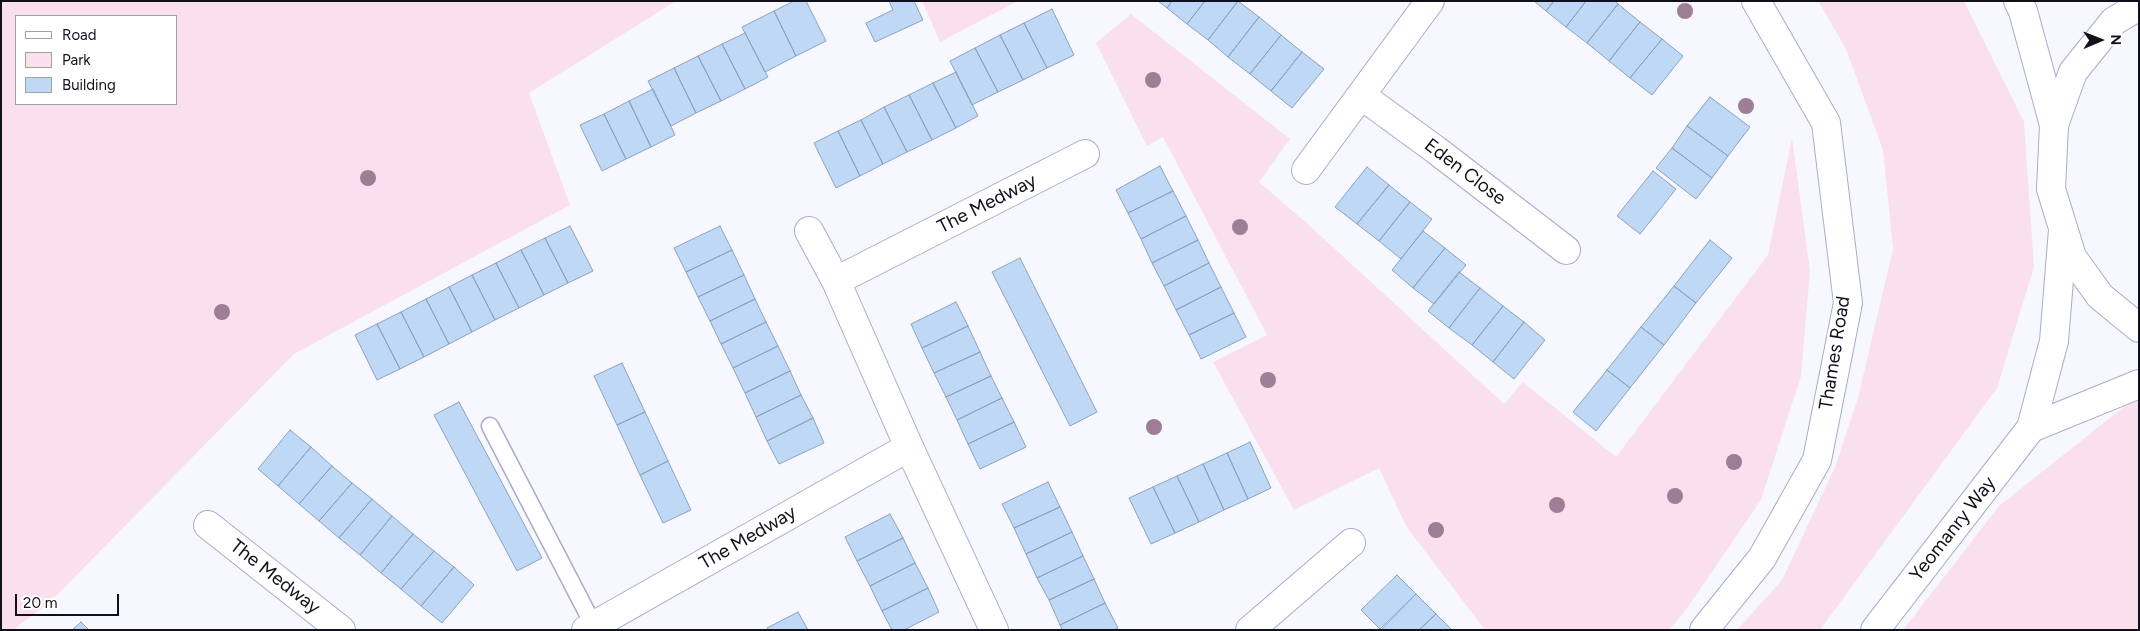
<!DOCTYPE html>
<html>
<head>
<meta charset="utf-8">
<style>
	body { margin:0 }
	#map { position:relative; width:2140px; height:631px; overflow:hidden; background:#f7f7ff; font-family:Figtree,sans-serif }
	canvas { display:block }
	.frame { position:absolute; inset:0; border:2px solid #11111d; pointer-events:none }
	.legend { position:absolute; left:15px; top:15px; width:162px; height:90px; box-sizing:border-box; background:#fff; border:1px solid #a0a0a5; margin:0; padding:6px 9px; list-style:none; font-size:15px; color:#11111d }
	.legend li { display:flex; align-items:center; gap:10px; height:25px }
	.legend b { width:25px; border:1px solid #a0a0a5 }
	.north { position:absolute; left:2075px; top:15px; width:50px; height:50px; -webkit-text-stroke:4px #fff; paint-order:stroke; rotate:89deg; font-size:14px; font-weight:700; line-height:20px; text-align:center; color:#11111d }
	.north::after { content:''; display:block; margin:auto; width:18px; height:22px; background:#11111d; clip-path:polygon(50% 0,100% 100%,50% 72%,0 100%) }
	.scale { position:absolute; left:15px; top:594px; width:104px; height:22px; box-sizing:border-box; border:2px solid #11111d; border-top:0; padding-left:6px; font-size:15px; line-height:18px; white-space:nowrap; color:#11111d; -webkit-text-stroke:4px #fff; paint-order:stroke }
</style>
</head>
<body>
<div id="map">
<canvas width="2140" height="631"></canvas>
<div class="frame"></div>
<ul class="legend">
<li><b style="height:6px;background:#fff"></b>Road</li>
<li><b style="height:14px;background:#fae0ee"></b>Park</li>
<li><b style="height:14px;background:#bfd8f6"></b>Building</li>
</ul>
<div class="north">N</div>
<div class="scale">20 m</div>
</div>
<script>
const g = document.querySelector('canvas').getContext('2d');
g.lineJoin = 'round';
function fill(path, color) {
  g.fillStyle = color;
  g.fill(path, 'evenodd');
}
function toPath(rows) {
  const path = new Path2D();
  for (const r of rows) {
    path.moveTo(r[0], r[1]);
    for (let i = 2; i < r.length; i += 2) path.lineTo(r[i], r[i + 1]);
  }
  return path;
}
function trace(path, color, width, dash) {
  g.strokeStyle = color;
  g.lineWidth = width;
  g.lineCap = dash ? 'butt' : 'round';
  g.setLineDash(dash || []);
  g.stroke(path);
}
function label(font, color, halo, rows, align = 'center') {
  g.font = font + ' Figtree,sans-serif';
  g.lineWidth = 5;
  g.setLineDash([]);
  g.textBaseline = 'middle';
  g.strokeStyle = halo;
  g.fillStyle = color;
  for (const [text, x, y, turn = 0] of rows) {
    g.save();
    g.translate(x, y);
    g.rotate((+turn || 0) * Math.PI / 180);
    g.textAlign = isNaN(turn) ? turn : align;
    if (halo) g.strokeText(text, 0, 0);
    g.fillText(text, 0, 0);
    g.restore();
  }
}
const green = toPath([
	[1,1,676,1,529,93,570,205,294,354,50,602,13,630,1,630],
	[176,16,176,104,16,104,16,16],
	[922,1,1018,1,940,42],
	[1818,1,1964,1,2024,122,2034,267,1997,388,1820,630,1737,630,1782,580,1835,467,1858,398,1893,249,1883,150,1846,49],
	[1131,14,1290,139,1259,182,1311,227,1504,404,1523,382,1616,457,1768,255,1792,138,1810,271,1801,376,1761,500,1683,614,1669,630,1485,630,1406,526,1379,468,1294,510,1213,362,1267,335,1163,137,1147,146,1096,43],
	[2139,400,2139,630,1903,630,1999,506,2130,402]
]);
const building = toPath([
	[794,1,806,1,826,41,796,56,774,11,794,1],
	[889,1,914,1,923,20,875,42,866,23,893,10,889,1],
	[1158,1,1172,1,1167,8,1158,1],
	[1172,1,1205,1,1187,24,1167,8,1172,1],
	[1205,1,1238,1,1208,40,1187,24,1205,1],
	[1238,1,1259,17,1228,57,1208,40,1238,1],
	[1534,1,1554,1,1546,11,1534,1],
	[1554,1,1586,1,1566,27,1546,11,1554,1],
	[1586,1,1615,1,1618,4,1587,43,1566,27,1586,1],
	[1618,4,1640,22,1609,61,1587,43,1618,4],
	[1052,9,1074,55,1047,68,1024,23,1052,9],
	[774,11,796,56,765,72,742,27,774,11],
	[1259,17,1281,35,1250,74,1228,57,1259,17],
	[1640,22,1662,39,1630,78,1609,61,1640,22],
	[1024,23,1047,68,1023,80,1000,35,1024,23],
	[745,33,768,77,745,89,722,44,745,33],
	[1000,35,1023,80,998,92,975,48,1000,35],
	[1281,35,1302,52,1271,91,1250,74,1281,35],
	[1662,39,1683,56,1652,95,1630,78,1662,39],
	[722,44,745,89,721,101,698,56,722,44],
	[975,48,998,92,972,105,950,61,975,48],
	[1302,52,1324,69,1292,108,1271,91,1302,52],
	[698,56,721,101,696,113,674,68,698,56],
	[674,68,696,113,671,126,648,81,674,68],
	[956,72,978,116,956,128,933,83,956,72],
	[933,83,956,128,932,140,909,95,933,83],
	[653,89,675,135,651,147,629,101,653,89],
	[909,95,932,140,907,152,884,107,909,95],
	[1710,97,1750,127,1728,156,1687,126,1710,97],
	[629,101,651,147,626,159,604,114,629,101],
	[884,107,907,152,883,164,861,120,884,107],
	[604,114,626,159,602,171,580,125,604,114],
	[861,120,883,164,860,176,838,131,861,120],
	[1687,126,1728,156,1712,178,1672,148,1687,126],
	[838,131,860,176,836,188,814,143,838,131],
	[1672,148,1712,178,1696,199,1656,168,1672,148],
	[1160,166,1173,191,1128,213,1116,190,1160,166],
	[1367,167,1389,185,1357,224,1335,207,1367,167],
	[1653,171,1676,189,1640,234,1617,216,1653,171],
	[1389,185,1410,202,1379,241,1357,224,1389,185],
	[1173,191,1186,216,1141,239,1128,213,1173,191],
	[1410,202,1432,219,1401,259,1379,241,1410,202],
	[1186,216,1198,240,1152,263,1141,239,1186,216],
	[570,226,593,271,568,283,545,238,570,226],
	[720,226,732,250,686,272,674,248,720,226],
	[1423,231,1445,248,1413,288,1392,270,1423,231],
	[545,238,568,283,544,295,521,250,545,238],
	[1198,240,1209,263,1164,286,1152,263,1198,240],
	[1710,240,1732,258,1696,303,1674,286,1710,240],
	[1445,248,1466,265,1434,304,1413,288,1445,248],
	[521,250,544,295,519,308,496,263,521,250],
	[732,250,744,275,698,297,686,272,732,250],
	[1020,258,1097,412,1070,426,992,272,1020,258],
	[496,263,519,308,495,320,472,275,496,263],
	[1209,263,1221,287,1176,310,1164,286,1209,263],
	[1459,272,1480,288,1449,328,1428,311,1459,272],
	[472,275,495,320,472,332,449,287,472,275],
	[744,275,755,299,710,321,698,297,744,275],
	[1674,286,1696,303,1664,345,1641,327,1674,286],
	[449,287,472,332,449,344,426,299,449,287],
	[1221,287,1234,313,1189,335,1176,310,1221,287],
	[1480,288,1503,306,1472,345,1449,328,1480,288],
	[426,299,449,344,424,357,401,312,426,299],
	[755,299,766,322,721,344,710,321,755,299],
	[956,302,968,326,922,348,911,324,956,302],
	[1503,306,1524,322,1493,362,1472,345,1503,306],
	[401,312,424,357,400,369,377,324,401,312],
	[1234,313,1246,337,1201,359,1189,335,1234,313],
	[766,322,778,346,733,368,721,344,766,322],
	[1524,322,1545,340,1514,379,1493,362,1524,322],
	[377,324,400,369,377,380,355,335,377,324],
	[968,326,980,352,934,373,922,348,968,326],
	[1641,327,1664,345,1630,388,1607,370,1641,327],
	[778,346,790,371,745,393,733,368,778,346],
	[980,352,991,376,946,397,934,373,980,352],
	[622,363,645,412,617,425,594,376,622,363],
	[1607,370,1630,388,1596,431,1573,412,1607,370],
	[790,371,801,395,756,417,745,393,790,371],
	[991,376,1002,398,957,420,946,397,991,376],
	[801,395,813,418,767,441,756,417,801,395],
	[1002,398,1014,422,968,444,957,420,1002,398],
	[459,402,542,558,517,571,434,415,459,402],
	[645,412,668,461,640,475,617,425,645,412],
	[813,418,824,443,779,464,767,441,813,418],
	[1014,422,1026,447,980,469,968,444,1014,422],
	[290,430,311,447,278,486,258,469,290,430],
	[1250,442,1271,488,1248,499,1227,453,1250,442],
	[311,447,332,466,299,504,278,486,311,447],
	[1227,453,1248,499,1224,510,1203,464,1227,453],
	[668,461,691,510,663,523,640,475,668,461],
	[1203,464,1224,510,1199,522,1177,476,1203,464],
	[332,466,352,483,319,521,299,504,332,466],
	[1177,476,1199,522,1175,533,1153,487,1177,476],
	[1048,482,1060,507,1014,528,1002,504,1048,482],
	[352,483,372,499,339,538,319,521,352,483],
	[1153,487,1175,533,1151,544,1129,498,1153,487],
	[372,499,392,516,360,555,339,538,372,499],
	[1060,507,1072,532,1026,554,1014,528,1060,507],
	[890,514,903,538,857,561,845,537,890,514],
	[392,516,413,534,381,573,360,555,392,516],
	[1072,532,1083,556,1037,578,1026,554,1072,532],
	[413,534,434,551,401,589,381,573,413,534],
	[903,538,915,563,870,586,857,561,903,538],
	[434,551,454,567,421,606,401,589,434,551],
	[1083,556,1094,579,1049,600,1037,578,1083,556],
	[915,563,928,588,882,611,870,586,915,563],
	[454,567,474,585,442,623,421,606,454,567],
	[1397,575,1416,594,1380,629,1361,610,1397,575],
	[1094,579,1105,603,1060,625,1049,600,1094,579],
	[928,588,939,612,904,630,892,630,882,611,928,588],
	[1416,594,1436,614,1419,630,1381,630,1416,594],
	[1105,603,1118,628,1114,630,1062,630,1060,625,1105,603],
	[798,612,808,630,768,630,767,628,798,612],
	[1436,614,1452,630,1419,630,1436,614],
	[81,622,89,630,72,630,81,622]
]);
const service = toPath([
	[490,426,594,626]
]);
const minor = toPath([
	[1362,96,1436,150,1566,250],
	[1306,170,1430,1],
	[809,231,836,281,909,447,994,630],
	[836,281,1085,154],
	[208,525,341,630],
	[586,630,909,447],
	[1250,630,1351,543],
	[1704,630,1762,558,1817,460,1848,303,1826,123,1756,1]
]);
const tertiary = toPath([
	[2031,428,2139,384],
	[1875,630,2031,428,2054,341,2063,230]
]);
const trunk = toPath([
	[2018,1,2023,11,2054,125],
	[2139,6,2114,21,2073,72,2054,125,2051,189,2072,257,2100,296,2139,328]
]);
const trees = [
	[1685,11],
	[1153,80],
	[1746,106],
	[368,178],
	[1240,227],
	[222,312],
	[1268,380],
	[1154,427],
	[1734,462],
	[1675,496],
	[1557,505],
	[1436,530]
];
const streetNames = [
	["Eden Close",1465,172,37],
	["The Medway",987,204,-27],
	["Thames Road",1835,353,-81],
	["Yeomanry Way",1953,529,-52],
	["The Medway",748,538,-30],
	["The Medway",275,577,38]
];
fill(green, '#fae0ee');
fill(building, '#bfd8f6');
trace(building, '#8aa2be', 1);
trace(service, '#aaabce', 19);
trace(minor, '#aaabce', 30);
trace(tertiary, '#aaabce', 30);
trace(trunk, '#aaabce', 30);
trace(service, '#fff', 16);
trace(minor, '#fff', 28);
trace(tertiary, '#fff', 28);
trace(trunk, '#fff', 28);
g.fillStyle = '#9e7d96';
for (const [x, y] of trees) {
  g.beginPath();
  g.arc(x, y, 8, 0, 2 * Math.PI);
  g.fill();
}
label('19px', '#11111d', '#fff', streetNames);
</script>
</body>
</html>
